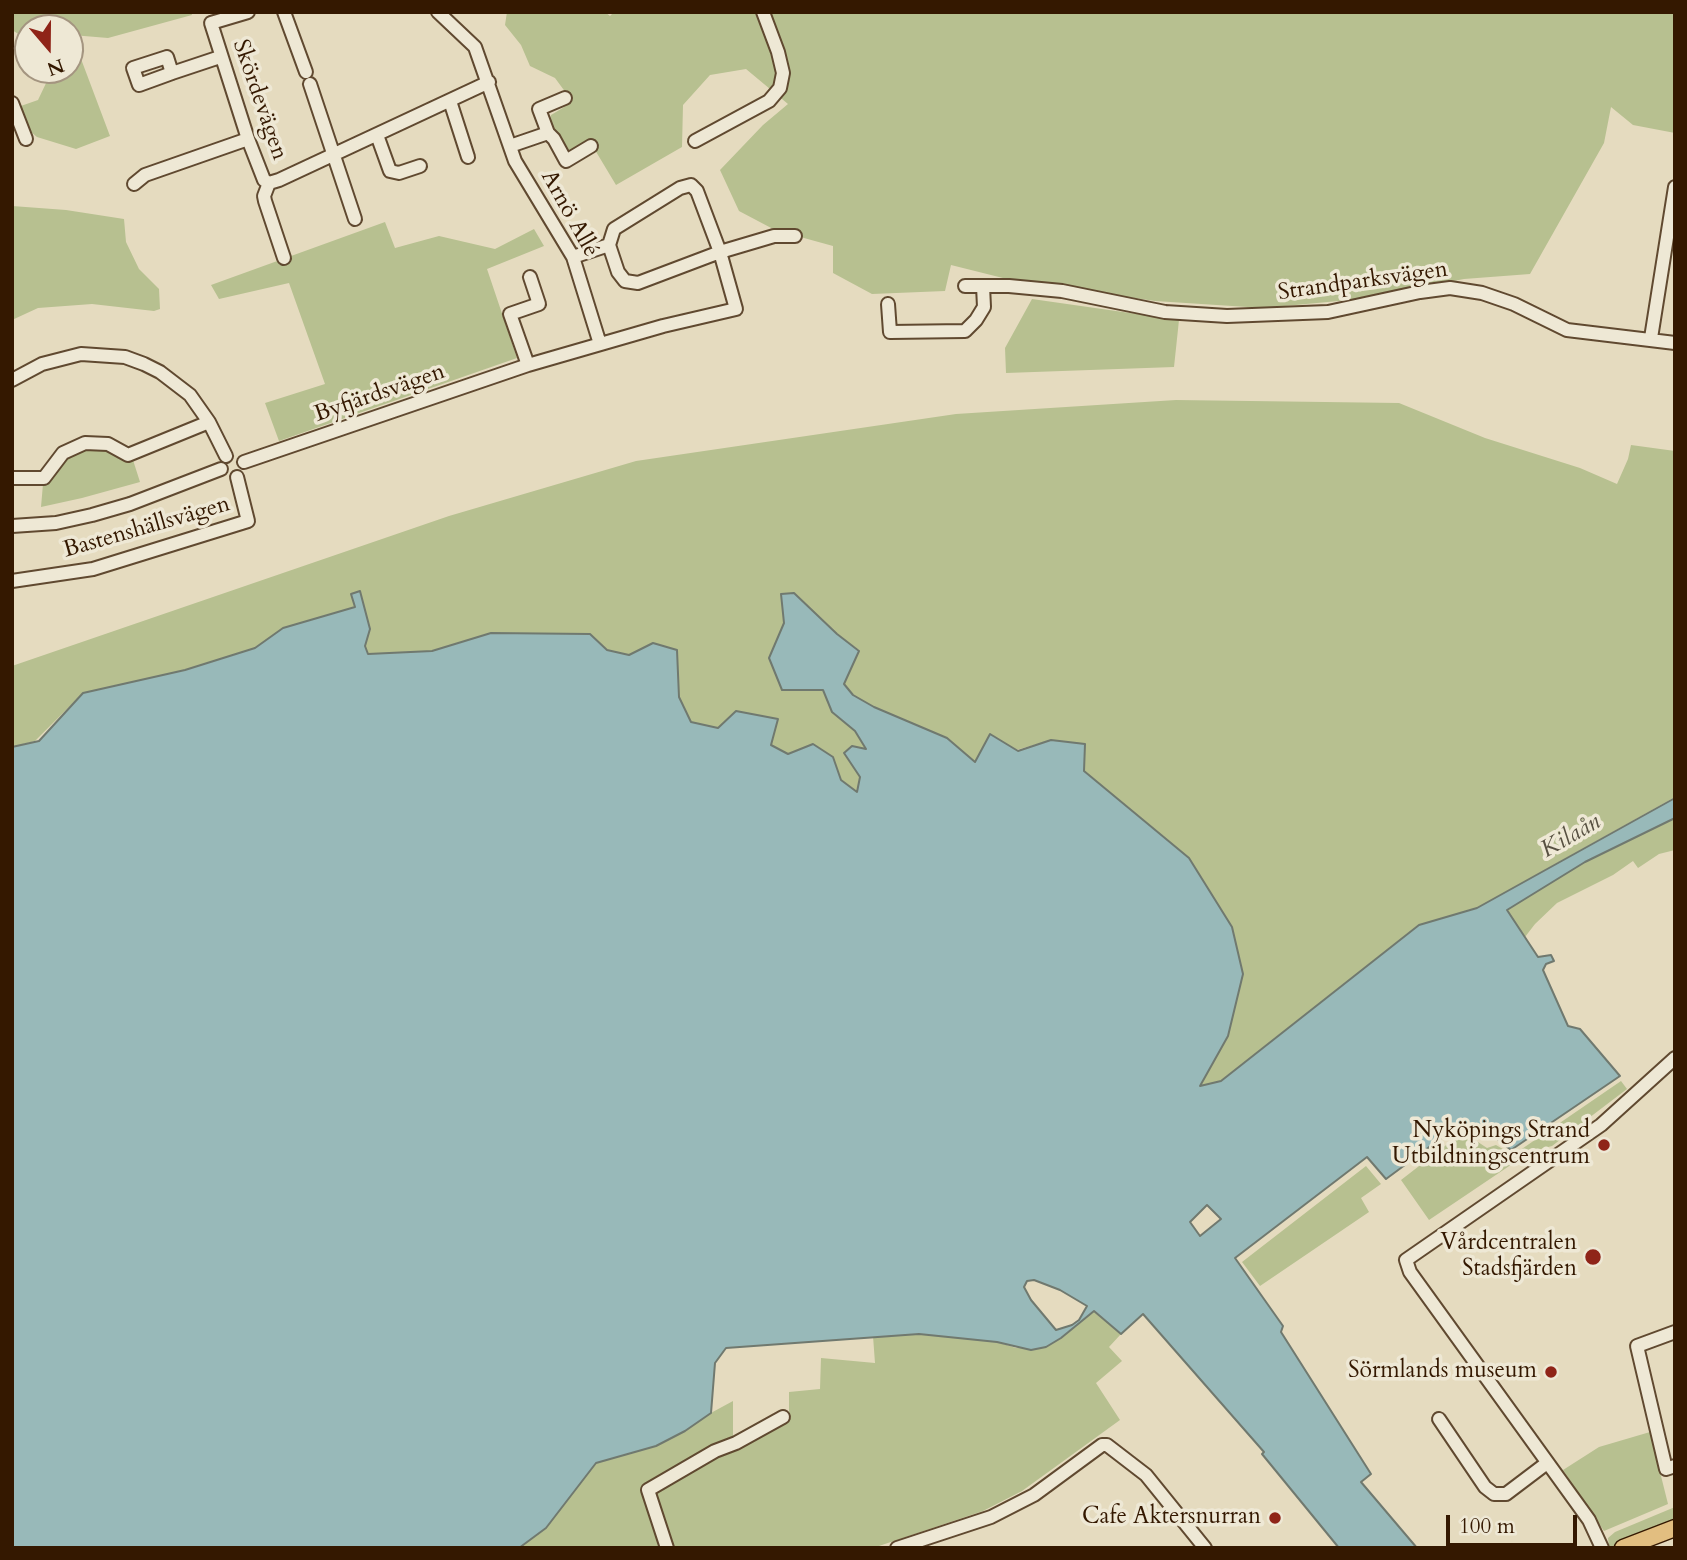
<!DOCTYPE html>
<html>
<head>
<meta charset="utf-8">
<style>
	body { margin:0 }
	#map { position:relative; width:1687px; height:1560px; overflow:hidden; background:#e5dbbf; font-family:Cardo,serif }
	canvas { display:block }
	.frame { position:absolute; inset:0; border:14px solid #341800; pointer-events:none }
	.north { position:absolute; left:14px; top:14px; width:70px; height:70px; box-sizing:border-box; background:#eee8d5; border:2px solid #a49580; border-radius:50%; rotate:160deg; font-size:19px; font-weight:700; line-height:28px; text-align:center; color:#341800 }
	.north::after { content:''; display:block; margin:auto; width:24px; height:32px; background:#8f2418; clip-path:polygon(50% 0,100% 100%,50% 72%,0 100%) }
	.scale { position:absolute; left:1446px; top:1515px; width:131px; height:32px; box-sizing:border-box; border:4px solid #341800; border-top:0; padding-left:9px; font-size:21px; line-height:24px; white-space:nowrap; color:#341800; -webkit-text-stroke:5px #eee8d5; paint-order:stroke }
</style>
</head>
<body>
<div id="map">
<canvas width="1687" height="1560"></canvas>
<div class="frame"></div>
<div class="north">N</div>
<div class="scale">100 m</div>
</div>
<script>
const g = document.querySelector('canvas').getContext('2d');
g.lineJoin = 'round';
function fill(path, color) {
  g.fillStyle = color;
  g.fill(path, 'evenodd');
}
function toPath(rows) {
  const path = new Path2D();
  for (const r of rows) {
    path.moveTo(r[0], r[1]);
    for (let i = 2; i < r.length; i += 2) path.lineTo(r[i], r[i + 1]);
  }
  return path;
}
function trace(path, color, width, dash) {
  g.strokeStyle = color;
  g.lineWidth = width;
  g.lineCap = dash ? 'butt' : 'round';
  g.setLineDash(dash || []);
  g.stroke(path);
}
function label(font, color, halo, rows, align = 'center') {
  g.font = font + ' Cardo,serif';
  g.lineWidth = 7;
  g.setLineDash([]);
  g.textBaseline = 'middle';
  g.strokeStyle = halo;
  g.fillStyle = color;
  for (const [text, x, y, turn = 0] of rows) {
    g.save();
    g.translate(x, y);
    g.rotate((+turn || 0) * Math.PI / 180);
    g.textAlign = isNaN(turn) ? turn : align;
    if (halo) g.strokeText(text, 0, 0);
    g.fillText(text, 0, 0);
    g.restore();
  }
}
const green = toPath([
	[12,12,191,12,192,15,108,38,72,35,110,136,76,149,37,137,25,127,18,107,38,100,48,79,45,70,70,70,70,28,28,28,28,40,12,30],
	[507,12,605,12,610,16,614,12,1675,12,1675,133,1633,125,1611,107,1604,143,1530,274,1464,279,1360,299,1263,308,1155,301,1011,280,951,265,945,291,872,294,833,273,833,246,775,230,739,211,720,170,763,125,788,104,746,69,710,75,683,105,682,147,616,185,592,145,573,156,563,153,548,125,551,115,571,103,569,97,555,78,530,66,521,45,505,25],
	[12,206,66,210,124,219,126,242,139,269,159,289,160,309,154,311,92,304,38,308,12,320],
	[385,222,395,248,439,236,495,249,534,229,544,246,487,269,517,358,279,441,265,403,325,384,289,283,219,299,211,285],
	[1032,299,1179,320,1174,367,1006,373,1005,348],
	[1176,400,1399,403,1485,438,1580,468,1617,484,1628,459,1631,445,1675,451,1675,797,1477,908,1419,925,1221,1081,1199,1087,1228,1036,1189,858,1084,771,1051,740,975,762,947,738,874,707,853,695,844,684,859,650,837,634,794,593,781,594,784,623,769,658,823,690,832,712,855,730,867,750,858,793,841,780,833,757,788,754,771,745,777,719,718,728,691,722,653,643,629,655,607,650,590,634,491,633,432,651,368,654,365,646,370,629,355,607,283,628,255,648,185,670,83,693,35,741,12,747,12,666,449,516,636,461,956,414],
	[84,447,105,449,133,460,140,482,82,498,41,507,43,484,51,479,66,458],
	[1675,818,1675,850,1659,854,1638,868,1633,861,1613,875,1557,903,1535,924,1525,937,1507,910,1585,862],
	[1621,1081,1627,1089,1552,1146,1530,1152,1429,1220,1401,1180,1463,1132,1487,1148,1496,1145,1513,1155],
	[1366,1166,1381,1184,1361,1198,1369,1212,1260,1286,1242,1262],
	[1094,1311,1121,1334,1109,1347,1122,1361,1096,1383,1120,1420,1022,1491,983,1511,873,1548,519,1548,546,1528,590,1458,709,1414,733,1401,733,1442,789,1416,789,1392,820,1389,821,1358,875,1363,873,1336,919,1334,997,1342,1016,1348,1046,1347,1061,1338],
	[1650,1432,1668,1504,1604,1531,1563,1470,1599,1447],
	[1675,1507,1675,1523,1625,1545,1609,1547,1608,1538,1615,1532]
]);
const water = toPath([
	[360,591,370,629,365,646,368,654,432,651,491,633,590,634,607,650,629,655,653,643,677,650,679,697,691,722,718,728,736,711,778,719,771,745,788,754,813,744,833,757,841,780,857,792,860,777,844,753,852,746,866,749,855,731,832,712,823,690,782,690,769,658,784,623,781,594,794,593,837,634,859,651,844,684,853,695,874,707,947,738,975,762,990,734,1018,751,1051,740,1085,744,1084,771,1189,858,1232,927,1243,974,1228,1036,1200,1086,1221,1081,1419,925,1477,908,1675,798,1675,818,1585,862,1507,910,1538,957,1551,955,1554,961,1546,964,1543,970,1568,1026,1580,1029,1620,1076,1511,1150,1496,1138,1485,1138,1463,1122,1386,1179,1367,1157,1235,1258,1283,1326,1281,1332,1371,1474,1361,1482,1417,1548,1339,1548,1262,1454,1264,1452,1143,1314,1121,1334,1094,1311,1061,1338,1046,1347,1031,1350,997,1342,919,1334,726,1348,715,1363,711,1413,685,1431,656,1446,596,1463,546,1528,519,1548,12,1548,12,747,39,741,83,693,185,670,255,648,283,628,355,607,351,594,360,591],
	[1207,1205,1221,1219,1200,1236,1190,1222,1207,1205],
	[1034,1280,1060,1290,1087,1306,1079,1320,1072,1325,1056,1330,1031,1300,1024,1287,1027,1281,1034,1280]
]);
const minor = toPath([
	[248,12,211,23,248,139,264,180,269,183,279,180,489,82],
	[284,12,306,72],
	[438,12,475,47,515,161,573,257,600,344],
	[172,73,167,57,133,68,139,85,172,73,220,57],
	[310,84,355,219],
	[565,98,539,109,548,133,554,139,566,161,591,146],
	[450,101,468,157],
	[12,103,26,139],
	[377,135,390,171,399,173,420,166],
	[695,141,769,101,780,88,783,73,778,52,763,12],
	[510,146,548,133],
	[269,183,264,196,265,201,284,258],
	[134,184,145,175,248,139],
	[573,257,609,245],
	[965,286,1009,286,1062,291,1165,312,1227,316,1328,312,1420,292,1450,288,1482,293,1514,304,1567,330,1675,343],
	[888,304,890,332,965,331,976,320,984,307,983,286],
	[1651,338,1675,187],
	[528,365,510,314,539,304,530,277],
	[12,380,42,364,81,354,125,357,144,364,160,372,190,395,209,422,226,456],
	[244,462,528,365,663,326,736,309,720,252,638,283,625,281,618,272,609,245,614,229,680,188,691,185,697,191,720,252,774,236,795,236],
	[12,478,44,478,63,453,85,443,108,444,128,455,209,422],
	[12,526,56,523,92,515,130,504,221,469],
	[12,581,93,569,248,521,237,477],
	[1675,1332,1637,1346,1666,1469,1675,1466],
	[1439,1419,1485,1487,1494,1494,1506,1494,1547,1463],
	[667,1548,648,1490,715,1451,736,1443,783,1417],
	[897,1548,991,1517,1034,1495,1102,1445,1107,1445,1146,1475,1205,1548],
	[1602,1548,1589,1520,1410,1272,1406,1260,1601,1125,1675,1058]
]);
const major = toPath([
	[1623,1548,1675,1528]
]);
const markers = [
	[1604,1145,7,"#8f2418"],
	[1593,1257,9,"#8f2418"],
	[1551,1372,7,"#8f2418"],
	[1275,1518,7,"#8f2418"]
];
const streetNames = [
	["Skördevägen",259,100,71],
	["Arnö Allé",569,214,61],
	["Strandparksvägen",1363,282,-8],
	["Byfjärdsvägen",380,394,-19],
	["Bastenshällsvägen",147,528,-16]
];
const poiNames = [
	["Nyköpings Strand",1590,1132],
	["Utbildningscentrum",1590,1158],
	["Vårdcentralen",1577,1244],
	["Stadsfjärden",1577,1270],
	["Sörmlands museum",1537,1372],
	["Cafe Aktersnurran",1261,1518]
];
const waterNames = [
	["Kilaån",1571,837,-30]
];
fill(green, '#b7c090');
fill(water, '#98b9b9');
trace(water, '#70796f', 2);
trace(minor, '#604930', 16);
trace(major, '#341800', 19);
trace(minor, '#eee8d5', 12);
trace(major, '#e2be80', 16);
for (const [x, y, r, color] of markers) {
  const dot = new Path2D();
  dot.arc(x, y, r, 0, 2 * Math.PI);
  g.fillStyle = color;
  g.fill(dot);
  trace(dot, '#eee8d5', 2.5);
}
label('23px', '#341800', '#eee8d5', streetNames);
label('23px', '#341800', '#eee8d5', poiNames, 'right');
label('italic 24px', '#575041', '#eee8d5', waterNames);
</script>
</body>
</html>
